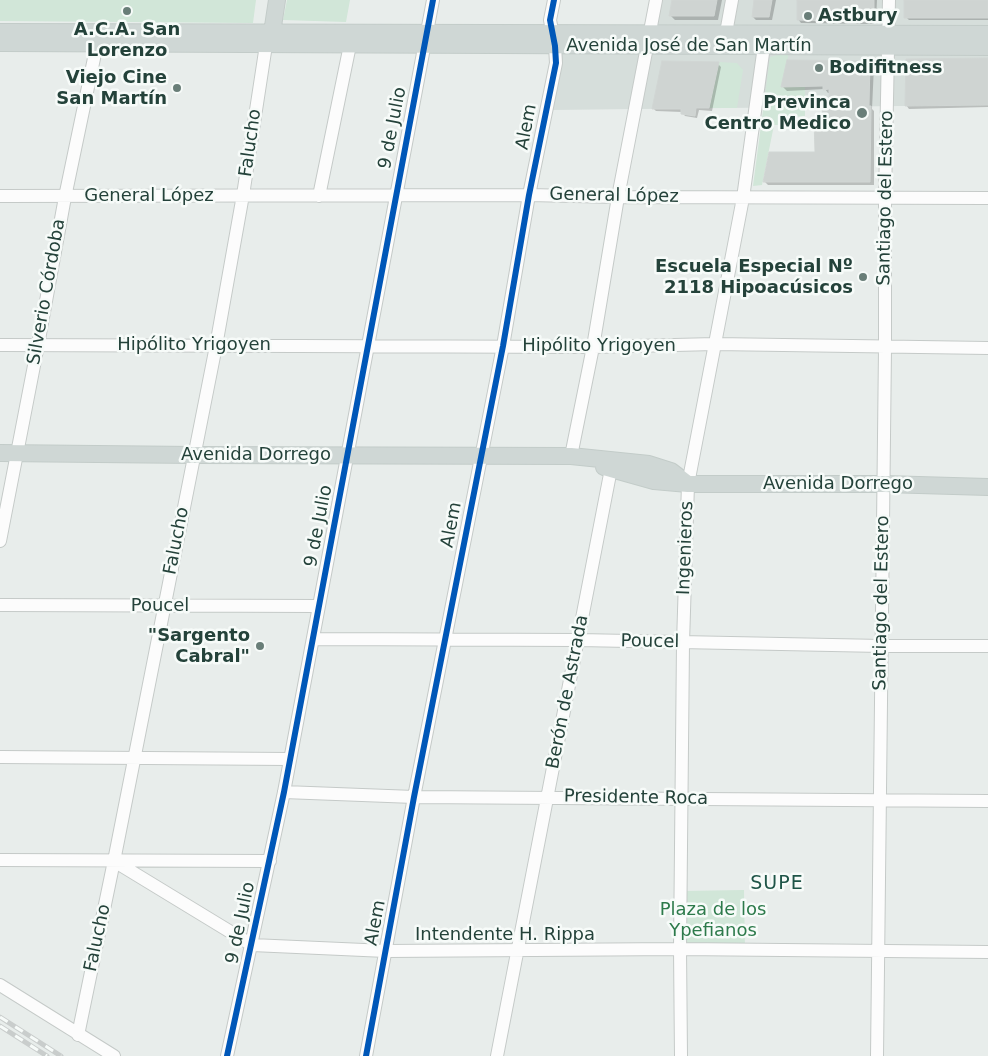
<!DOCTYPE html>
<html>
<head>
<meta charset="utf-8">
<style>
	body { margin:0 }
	canvas { display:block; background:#e8edeb }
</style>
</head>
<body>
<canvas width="988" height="1056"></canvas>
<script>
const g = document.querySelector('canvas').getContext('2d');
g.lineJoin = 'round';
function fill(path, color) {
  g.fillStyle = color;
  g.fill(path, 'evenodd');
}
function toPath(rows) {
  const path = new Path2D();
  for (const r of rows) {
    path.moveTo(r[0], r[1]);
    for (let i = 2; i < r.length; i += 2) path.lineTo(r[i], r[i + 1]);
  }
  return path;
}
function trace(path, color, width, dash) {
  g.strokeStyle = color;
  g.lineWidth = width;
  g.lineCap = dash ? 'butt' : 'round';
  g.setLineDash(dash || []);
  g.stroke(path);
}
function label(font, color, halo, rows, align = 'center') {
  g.font = font + ' "DejaVu Sans",sans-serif';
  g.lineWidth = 5;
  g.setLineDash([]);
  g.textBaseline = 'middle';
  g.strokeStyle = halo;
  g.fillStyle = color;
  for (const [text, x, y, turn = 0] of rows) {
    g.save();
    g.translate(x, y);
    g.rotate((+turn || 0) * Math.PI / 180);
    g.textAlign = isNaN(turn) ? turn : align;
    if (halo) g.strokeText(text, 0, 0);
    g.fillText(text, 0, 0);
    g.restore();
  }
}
const built = toPath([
	[657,0,988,0,988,105,551,110,558,46,649,46]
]);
const green = toPath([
	[0,0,256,0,253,23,0,21],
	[287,0,350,0,346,22,283,20],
	[789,52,782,87,805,87,805,116,793,117,793,125,774,125,762,185,753,186,770,57],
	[719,62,737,63,743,70,737,108,709,108],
	[744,890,745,950,680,949,681,891]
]);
const shadow = toPath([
	[673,0,722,0,718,20,675,20,670,15],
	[755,0,776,0,772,20,756,20,753,17],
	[798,0,877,0,876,21,873,24,801,23,798,19],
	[906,0,988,0,988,20,909,20,906,17],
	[988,60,988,107,909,109,906,105],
	[870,62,874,66,872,109,874,111,874,185,768,185,764,181,816,153,824,122,831,108,831,93,828,93,825,89,787,91,783,87],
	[718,64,721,67,712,111,699,110,697,118,685,116,682,112,656,111,653,108]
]);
const building = toPath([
	[672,0,717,0,714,16,669,16,672,0],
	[754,0,772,0,769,17,752,17,754,0],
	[797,0,874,0,874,18,869,22,797,20,797,0],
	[904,0,988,0,988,18,904,18,904,0],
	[988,58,988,105,905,106,906,59,988,58],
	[787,60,870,61,869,106,871,106,870,182,763,182,769,152,815,152,814,121,823,121,822,107,829,107,829,89,823,90,823,86,781,87,787,60],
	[662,61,719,62,709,108,696,108,695,116,681,114,681,109,652,109,662,61]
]);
const minor = toPath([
	[726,33,732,0],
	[0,196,529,195,618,197,988,198],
	[319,196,350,45],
	[0,345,593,347,715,344,988,348],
	[571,456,593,347,618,197,656,0],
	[0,541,38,345,65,197,97,44],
	[0,605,319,606],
	[313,639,579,640,882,646,988,646],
	[0,757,290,759],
	[284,792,414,797,988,801],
	[0,860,270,861],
	[114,861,252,945,386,951,680,949,988,952],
	[0,985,114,1056],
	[78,1035,114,861,216,346,243,195,266,45],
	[227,1056,284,792,433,0],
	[366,1056,414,797,503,346,529,195,556,63,555,46,550,20,554,0],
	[497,1056,611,469,618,467],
	[681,1056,680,949,683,643,688,484,743,198,764,46],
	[877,1056,885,348,885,198,889,0]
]);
const major = toPath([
	[0,32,988,34],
	[0,43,988,47],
	[267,43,272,33,277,0],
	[0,453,194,455,571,456,649,464,671,471,688,484],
	[604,467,654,481,688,484,884,484,988,487]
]);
const rail = toPath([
	[0,1017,61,1056],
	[0,1026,47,1056]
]);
const cycleway = toPath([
	[227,1056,284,792,433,0],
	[366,1056,414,797,503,346,529,195,556,63,555,46,550,20,554,0]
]);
const markers = [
	[127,11,5,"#697e78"],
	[808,16,5,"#697e78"],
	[819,68,5,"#697e78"],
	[177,88,5,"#697e78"],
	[862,113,6,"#697e78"],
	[863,277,5,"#697e78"],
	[260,646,5,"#697e78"]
];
const poiNames = [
	["Astbury",818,16,"left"],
	["A.C.A. San",127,30,"center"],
	["Lorenzo",127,51,"center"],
	["Bodifitness",829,68,"left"],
	["Viejo Cine",167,78],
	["San Martín",167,99],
	["Previnca",851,103],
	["Centro Medico",851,124],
	["Escuela Especial Nº",853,267],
	["2118 Hipoacúsicos",853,288],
	["\"Sargento",250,636],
	["Cabral\"",250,657]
];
const streetNames = [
	["Avenida José de San Martín",689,46],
	["Alem",527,127,-79],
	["9 de Julio",393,128,-79],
	["Falucho",251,143,-82],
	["General López",149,196],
	["General López",614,196,1],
	["Santiago del Estero",886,198,-89],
	["Silverio Córdoba",47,292,-80],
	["Hipólito Yrigoyen",194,345],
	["Hipólito Yrigoyen",599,346],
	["Avenida Dorrego",256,455],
	["Avenida Dorrego",838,484],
	["Alem",452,525,-79],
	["9 de Julio",319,526,-79],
	["Falucho",177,541,-79],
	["Ingenieros",686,548,-88],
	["Santiago del Estero",882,603,-89],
	["Poucel",160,606],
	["Poucel",650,642,1],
	["Berón de Astrada",568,692,-79],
	["Presidente Roca",636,798,1],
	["9 de Julio",241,923,-78],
	["Alem",376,923,-79],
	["Intendente H. Rippa",505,935],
	["Falucho",98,938,-78]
];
const parkNames = [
	["Plaza de los",713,910],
	["Ypefianos",713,931]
];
const neighbourhoodNames = [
	["SUPE",777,884]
];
fill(built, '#d6dedb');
fill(green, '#d1e6d8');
fill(shadow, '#0003');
fill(building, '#cfd4d2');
trace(building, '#d1d6d4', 1);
trace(minor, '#c5cac8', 14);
trace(major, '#c3ccc9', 18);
trace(minor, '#fcfcfc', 12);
trace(major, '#cfd7d5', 16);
trace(rail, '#c9cdcc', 5);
trace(rail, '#f7fbf9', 3, [9]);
trace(cycleway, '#0057b8', 6);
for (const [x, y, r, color] of markers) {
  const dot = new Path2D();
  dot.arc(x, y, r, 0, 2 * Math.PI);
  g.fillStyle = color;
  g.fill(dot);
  trace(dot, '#f7fbf9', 2);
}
label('bold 18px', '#24423a', '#f7fbf9', poiNames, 'right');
label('18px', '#24423a', '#f7fbf9', streetNames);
label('18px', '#2d7a4b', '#f7fbf9', parkNames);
g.letterSpacing = '1px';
label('19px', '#1f5548', '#f7fbf9', neighbourhoodNames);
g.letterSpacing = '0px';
</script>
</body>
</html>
